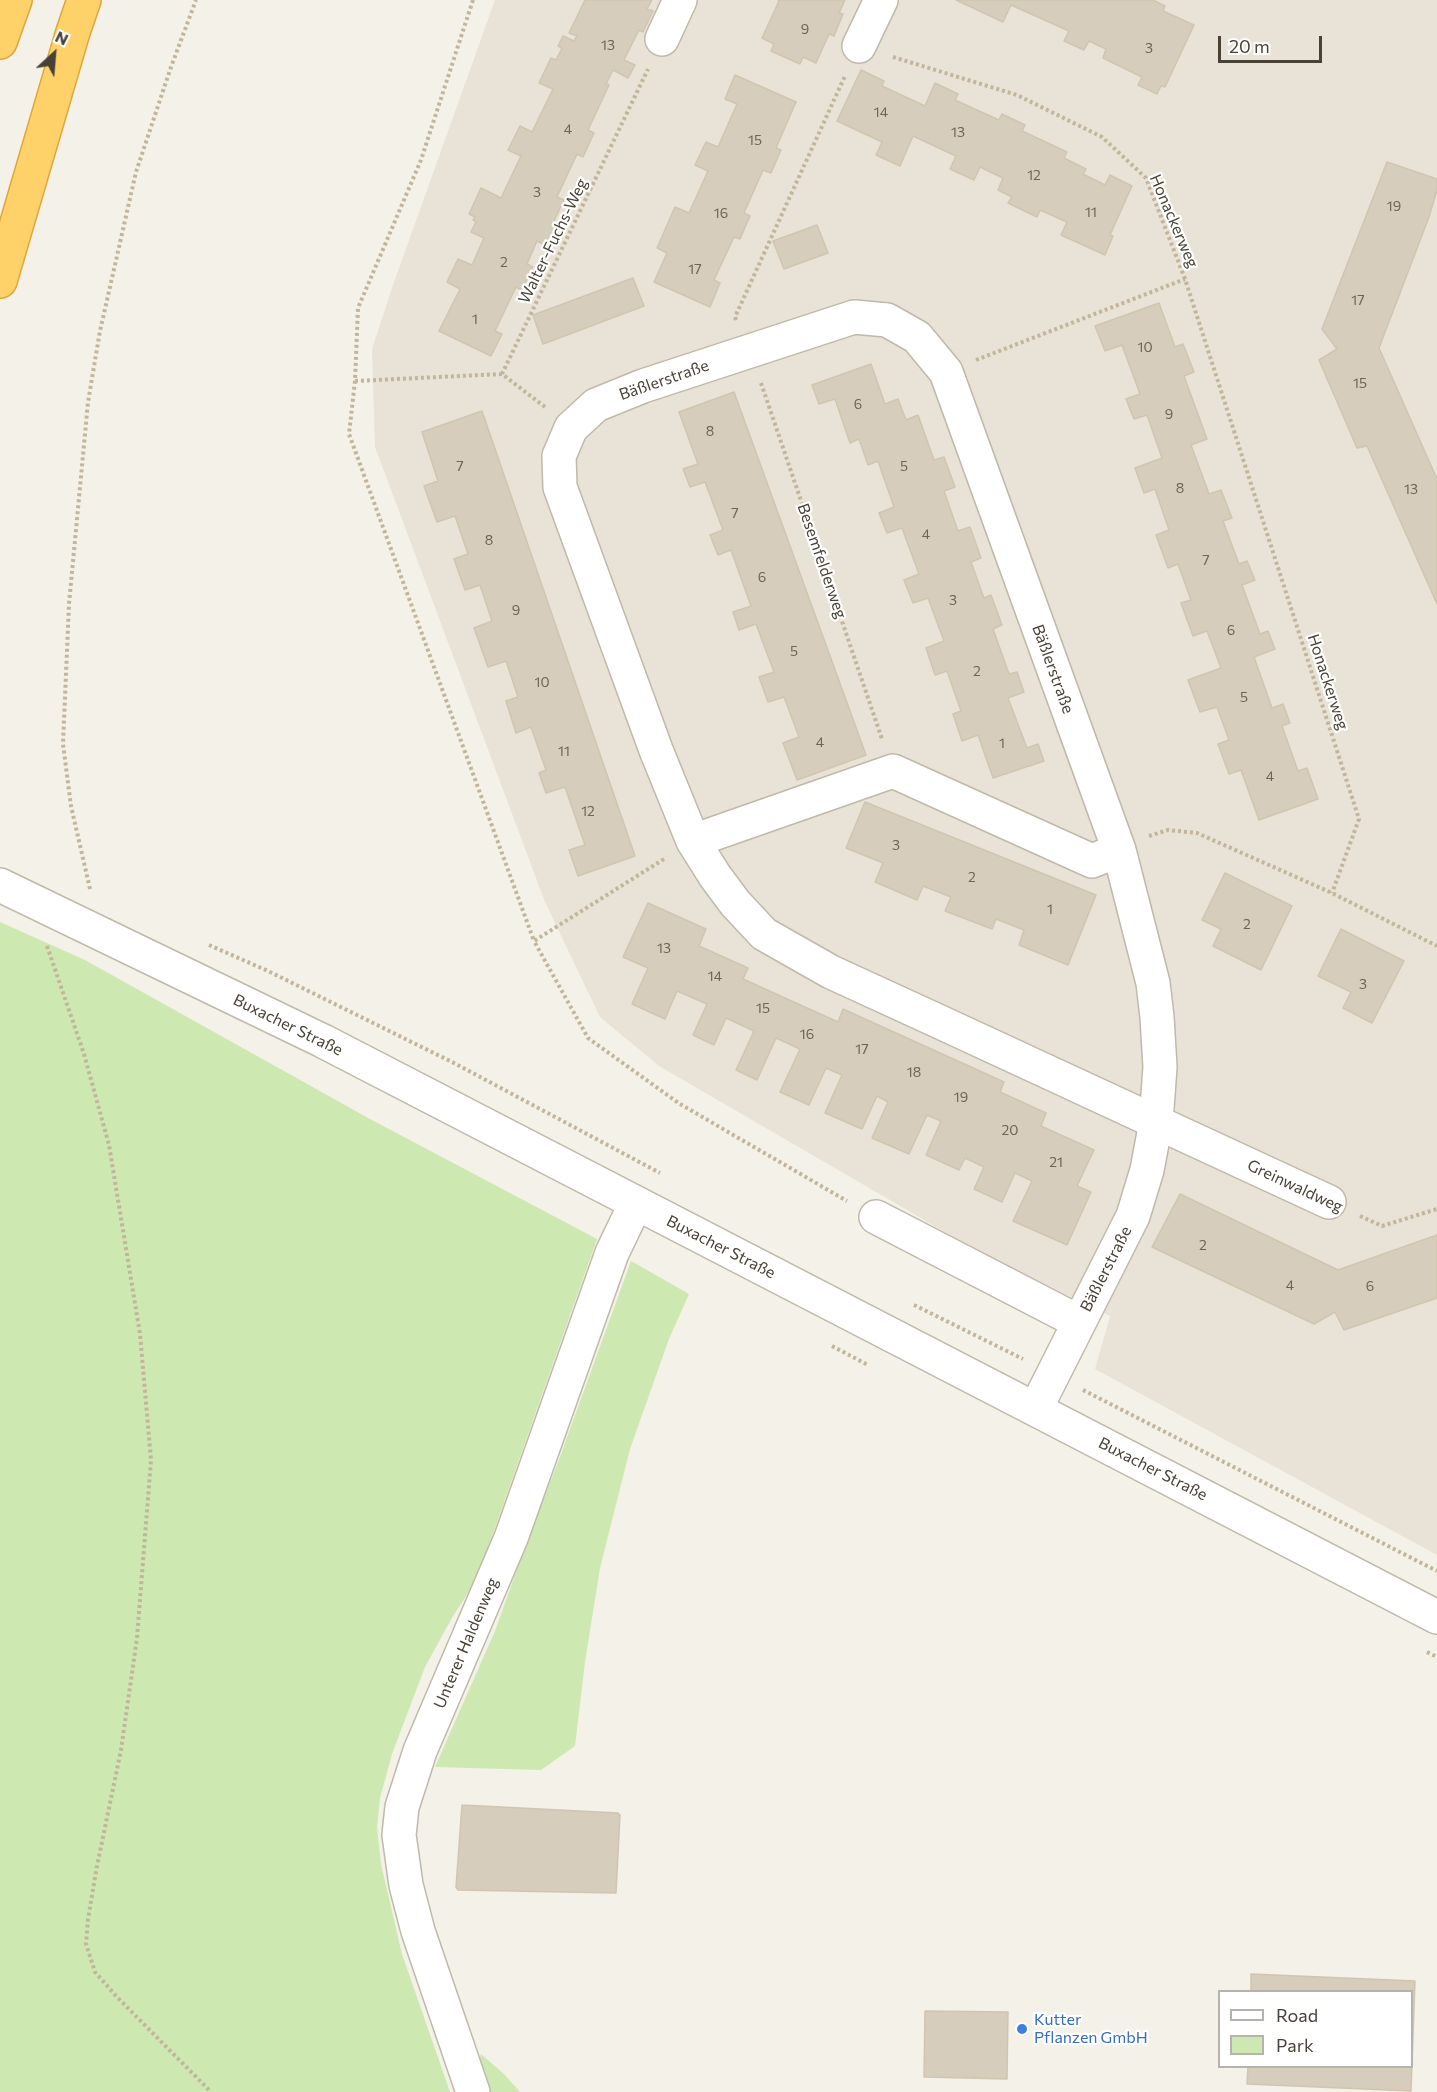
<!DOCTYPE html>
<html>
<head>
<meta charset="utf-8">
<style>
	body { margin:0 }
	#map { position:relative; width:1437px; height:2092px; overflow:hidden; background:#f4f1e8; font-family:Commissioner,sans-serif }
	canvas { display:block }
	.legend { position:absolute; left:1218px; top:1990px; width:195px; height:78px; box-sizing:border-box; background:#fff; border:2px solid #b6b3af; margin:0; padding:8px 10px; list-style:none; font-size:18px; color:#484136 }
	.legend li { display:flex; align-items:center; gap:12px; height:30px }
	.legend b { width:30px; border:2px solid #b6b3af }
	.north { position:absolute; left:24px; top:24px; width:60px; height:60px; -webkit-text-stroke:4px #fff; paint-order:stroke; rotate:26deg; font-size:16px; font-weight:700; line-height:24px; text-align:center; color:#484136 }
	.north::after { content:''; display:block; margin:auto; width:21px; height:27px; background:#484136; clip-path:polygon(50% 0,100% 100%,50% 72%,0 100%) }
	.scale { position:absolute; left:1218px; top:36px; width:104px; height:27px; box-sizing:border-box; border:3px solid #484136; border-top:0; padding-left:8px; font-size:18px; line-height:21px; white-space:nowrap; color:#484136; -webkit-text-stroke:4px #fff; paint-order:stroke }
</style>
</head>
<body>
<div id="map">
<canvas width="1437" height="2092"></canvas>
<ul class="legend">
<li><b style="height:8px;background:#fff"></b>Road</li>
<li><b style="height:16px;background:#cee8b1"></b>Park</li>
</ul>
<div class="north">N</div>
<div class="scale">20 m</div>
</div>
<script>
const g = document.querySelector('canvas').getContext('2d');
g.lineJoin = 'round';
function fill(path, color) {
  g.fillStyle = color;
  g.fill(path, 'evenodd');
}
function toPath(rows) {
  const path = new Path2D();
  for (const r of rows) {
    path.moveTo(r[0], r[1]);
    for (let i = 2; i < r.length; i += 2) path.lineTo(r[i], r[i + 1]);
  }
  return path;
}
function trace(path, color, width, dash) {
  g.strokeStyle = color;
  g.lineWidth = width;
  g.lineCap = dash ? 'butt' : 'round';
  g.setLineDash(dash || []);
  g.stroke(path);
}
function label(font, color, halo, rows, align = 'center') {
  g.font = font + ' Commissioner,sans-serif';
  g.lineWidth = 4.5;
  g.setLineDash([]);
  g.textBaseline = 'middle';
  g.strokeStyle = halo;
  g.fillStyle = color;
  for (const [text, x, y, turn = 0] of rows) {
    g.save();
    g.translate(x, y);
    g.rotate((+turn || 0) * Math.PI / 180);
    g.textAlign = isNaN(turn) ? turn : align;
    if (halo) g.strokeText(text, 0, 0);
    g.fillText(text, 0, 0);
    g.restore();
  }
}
const residential = toPath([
	[495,0,1437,0,1437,1555,1095,1369,1110,1316,976,1250,659,1066,600,1017,545,902,375,447,372,349,393,285]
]);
const green = toPath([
	[0,922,85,960,370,1119,597,1239,490,1542,472,1587,453,1616,425,1667,392,1754,380,1798,377,1827,381,1864,402,1954,450,2092,0,2092],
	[631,1261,689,1294,669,1339,630,1449,600,1568,585,1662,575,1746,541,1770,435,1767,495,1631,527,1541,557,1465],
	[481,2054,504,2074,520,2092,471,2092]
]);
const building = toPath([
	[585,0,652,0,647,9,653,11,643,32,639,30,624,60,635,65,628,78,613,70,606,84,609,85,588,130,594,133,583,157,577,154,557,197,564,200,552,225,556,227,547,246,537,241,527,264,533,267,522,290,516,287,495,331,502,334,491,356,439,331,460,289,447,282,458,259,472,265,484,238,471,232,476,222,473,220,475,217,469,214,481,188,501,198,521,156,508,150,520,126,532,132,553,89,539,83,551,58,556,60,562,48,558,46,563,36,574,41,577,36,569,33,585,0],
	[778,0,845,0,839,13,843,14,834,36,829,34,816,63,803,57,800,64,771,51,774,44,762,38,779,1,778,0],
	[956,0,1153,0,1165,6,1163,11,1194,25,1165,87,1161,86,1157,94,1138,85,1142,77,1103,58,1106,49,1089,41,1084,50,1064,41,1069,31,1011,5,1003,22,956,0],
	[861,70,884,81,882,86,925,106,935,83,958,94,955,100,999,120,1002,114,1025,125,1022,131,1067,152,1064,158,1086,169,1083,174,1105,185,1110,175,1132,186,1110,235,1113,236,1105,255,1061,235,1067,222,1040,210,1037,217,1008,203,1012,197,998,190,1003,178,980,167,974,180,950,169,956,156,913,136,900,166,876,155,882,142,837,121,861,70],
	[735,75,796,102,776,148,781,150,771,173,763,170,744,213,750,216,740,239,734,237,714,280,720,283,710,307,654,282,667,253,657,248,675,207,689,213,708,171,695,165,706,142,718,147,737,104,725,99,735,75],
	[1387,162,1437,179,1437,190,1429,217,1379,348,1437,479,1437,604,1367,446,1357,448,1319,360,1337,349,1322,329,1387,162],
	[817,225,828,253,784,269,773,241,817,225],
	[633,278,644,306,543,344,533,315,633,278],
	[1159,303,1175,347,1183,344,1194,372,1184,376,1207,439,1191,445,1209,494,1221,490,1232,518,1223,521,1239,564,1247,561,1255,580,1242,585,1260,634,1268,631,1275,649,1254,657,1272,708,1283,704,1290,723,1282,726,1298,771,1307,768,1318,799,1259,820,1241,770,1229,774,1218,744,1229,740,1217,707,1200,712,1188,680,1221,668,1207,631,1193,636,1181,603,1191,600,1178,564,1168,568,1156,535,1169,530,1155,489,1144,493,1135,468,1162,458,1147,415,1134,419,1126,399,1140,394,1122,345,1105,351,1095,326,1159,303],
	[871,364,885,404,898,399,906,420,918,415,934,460,944,457,955,487,944,491,958,531,970,527,981,558,971,562,984,598,991,595,1002,625,993,629,1009,674,1017,672,1024,692,1008,698,1027,748,1038,744,1044,761,993,778,978,735,962,741,953,714,961,711,947,671,935,675,926,648,944,641,928,598,913,603,904,580,919,574,902,528,887,533,879,513,894,507,878,461,868,465,859,439,850,443,835,399,819,404,812,385,871,364],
	[734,392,866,755,797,780,783,743,799,737,784,697,768,702,759,677,774,672,756,624,739,630,733,612,751,606,731,550,718,555,710,535,723,530,705,482,690,487,683,469,698,464,679,412,734,392],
	[482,411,635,856,578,876,569,850,585,845,565,787,546,793,539,773,546,770,531,727,516,733,506,701,518,697,506,661,488,667,474,628,492,621,480,585,465,590,454,559,468,554,455,516,437,522,424,486,438,481,422,432,482,411],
	[865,802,1096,895,1068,965,1019,945,1024,930,996,919,992,929,945,911,951,897,923,886,917,900,875,882,883,863,846,848,865,802],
	[1225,873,1292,906,1261,970,1213,946,1221,929,1202,920,1225,873],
	[648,903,706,929,699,946,748,968,743,979,838,1022,843,1009,1004,1082,1000,1092,1046,1113,1041,1126,1094,1150,1077,1186,1091,1192,1067,1245,1013,1221,1032,1181,1015,1173,1002,1202,974,1189,984,1167,965,1158,959,1170,926,1155,941,1121,927,1115,909,1154,872,1138,888,1102,877,1096,862,1129,825,1113,842,1075,826,1068,809,1105,780,1092,800,1049,776,1038,757,1080,736,1070,754,1031,726,1018,714,1045,693,1035,707,1004,677,991,665,1019,632,1004,648,968,623,957,648,903],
	[1341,929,1404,961,1372,1023,1343,1008,1351,992,1318,976,1341,929],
	[1180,1194,1338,1270,1437,1235,1437,1298,1344,1330,1335,1312,1314,1324,1152,1247,1180,1194],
	[462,1805,618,1813,620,1815,616,1893,458,1890,456,1887,462,1805],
	[1251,1974,1415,1981,1411,2091,1247,2084,1248,2066,1412,2066,1412,1992,1251,1992,1251,1974],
	[925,2011,1008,2012,1007,2079,924,2077,925,2011]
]);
const path = toPath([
	[473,0,421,160,358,308,355,381,349,434,534,941],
	[893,57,1017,95,1102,137,1146,178,1185,279,1359,819,1332,893],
	[736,320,735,317,845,76],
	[976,360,1185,279],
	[355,381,502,374],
	[761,383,882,739],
	[545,407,502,374,648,69],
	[1149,836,1168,830,1197,833,1332,893,1437,946],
	[664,859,534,941,588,1038,680,1104,847,1201],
	[90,889,71,806,63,744,69,604,88,402,100,331,136,172,171,67,196,0],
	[209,945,268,971,454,1063,660,1173],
	[47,946,84,1054,109,1145,140,1334,151,1460,137,1638,121,1750,97,1866,88,1919,86,1944,95,1972,116,1996,211,2092],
	[1360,1216,1382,1226,1437,1209],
	[914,1305,1023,1359],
	[832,1346,868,1365],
	[1083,1390,1437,1571],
	[1427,1652,1437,1657]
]);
const minor = toPath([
	[662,39,680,0],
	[859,46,881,0],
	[693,841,893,771,1092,861,1119,850],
	[0,885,323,1041,1437,1617],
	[876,1217,1079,1322],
	[1036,1408,1133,1216,1147,1170,1156,1122,1160,1067,1157,1017,1153,983,1119,850,946,372,917,337,887,320,854,317,643,386,596,405,571,428,559,456,560,487,656,750,693,841,715,876,735,903,764,934,831,972,940,1022,1156,1122,1329,1202],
	[473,2092,418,1931,406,1885,399,1835,402,1807,420,1751,511,1538,612,1253,636,1203]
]);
const highway = toPath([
	[0,42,15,0],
	[0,281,73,32,84,0]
]);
const markers = [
	[1022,2029,6,"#3f7fe0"]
];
const numberNames = [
	["9",805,29],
	["13",608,45],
	["3",1149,48],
	["14",881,112],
	["4",568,129],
	["13",958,132],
	["15",755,140],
	["12",1034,175],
	["3",537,192],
	["19",1394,206],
	["11",1091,212],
	["16",721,213],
	["2",504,262],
	["17",695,269],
	["17",1358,300],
	["1",475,319],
	["10",1145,347],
	["15",1360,383],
	["6",858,404],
	["9",1169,414],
	["8",710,431],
	["7",460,466],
	["5",904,466],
	["8",1180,488],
	["13",1411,489],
	["7",735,513],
	["4",926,534],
	["8",489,540],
	["7",1206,560],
	["6",762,577],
	["3",953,600],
	["9",516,610],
	["6",1231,630],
	["5",794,651],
	["2",977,671],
	["10",542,682],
	["5",1244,697],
	["4",820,742],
	["1",1002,743],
	["11",564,751],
	["4",1270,776],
	["12",588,811],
	["3",896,845],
	["2",972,877],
	["1",1050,909],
	["2",1247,924],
	["13",664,948],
	["14",715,976],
	["3",1363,984],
	["15",763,1008],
	["16",807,1034],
	["17",862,1049],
	["18",914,1072],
	["19",961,1097],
	["20",1010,1130],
	["21",1056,1162],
	["2",1203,1245],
	["4",1290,1285],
	["6",1370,1286]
];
const streetNames = [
	["Honackerweg",1174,221,67],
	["Walter-Fuchs-Weg",553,241,-64],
	["Bäßlerstraße",664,380,-19],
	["Besemfelderweg",822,561,71],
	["Bäßlerstraße",1053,669,70],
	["Honackerweg",1328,682,72],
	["Buxacher Straße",288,1025,26],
	["Greinwaldweg",1295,1186,25],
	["Buxacher Straße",721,1247,27],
	["Bäßlerstraße",1106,1269,-63],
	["Buxacher Straße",1153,1469,27],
	["Unterer Haldenweg",466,1643,-67]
];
const shopNames = [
	["Kutter",1034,2020],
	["Pflanzen GmbH",1034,2038]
];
fill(residential, '#e8e3d6');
fill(green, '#cee8b1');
fill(building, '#d6cdbd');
trace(building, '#d1c5b0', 1.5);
trace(minor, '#c0b9aa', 36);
trace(highway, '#dea638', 36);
trace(path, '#c2b59b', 4, [3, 3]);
trace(minor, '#fff', 33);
trace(highway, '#fed169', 33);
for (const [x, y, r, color] of markers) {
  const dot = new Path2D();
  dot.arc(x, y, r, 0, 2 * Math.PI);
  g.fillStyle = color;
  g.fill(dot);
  trace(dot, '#fff', 2);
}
label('14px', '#6c6458', null, numberNames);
label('16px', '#484136', '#fff', streetNames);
label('16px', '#366cbe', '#fff', shopNames, 'left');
</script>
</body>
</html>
